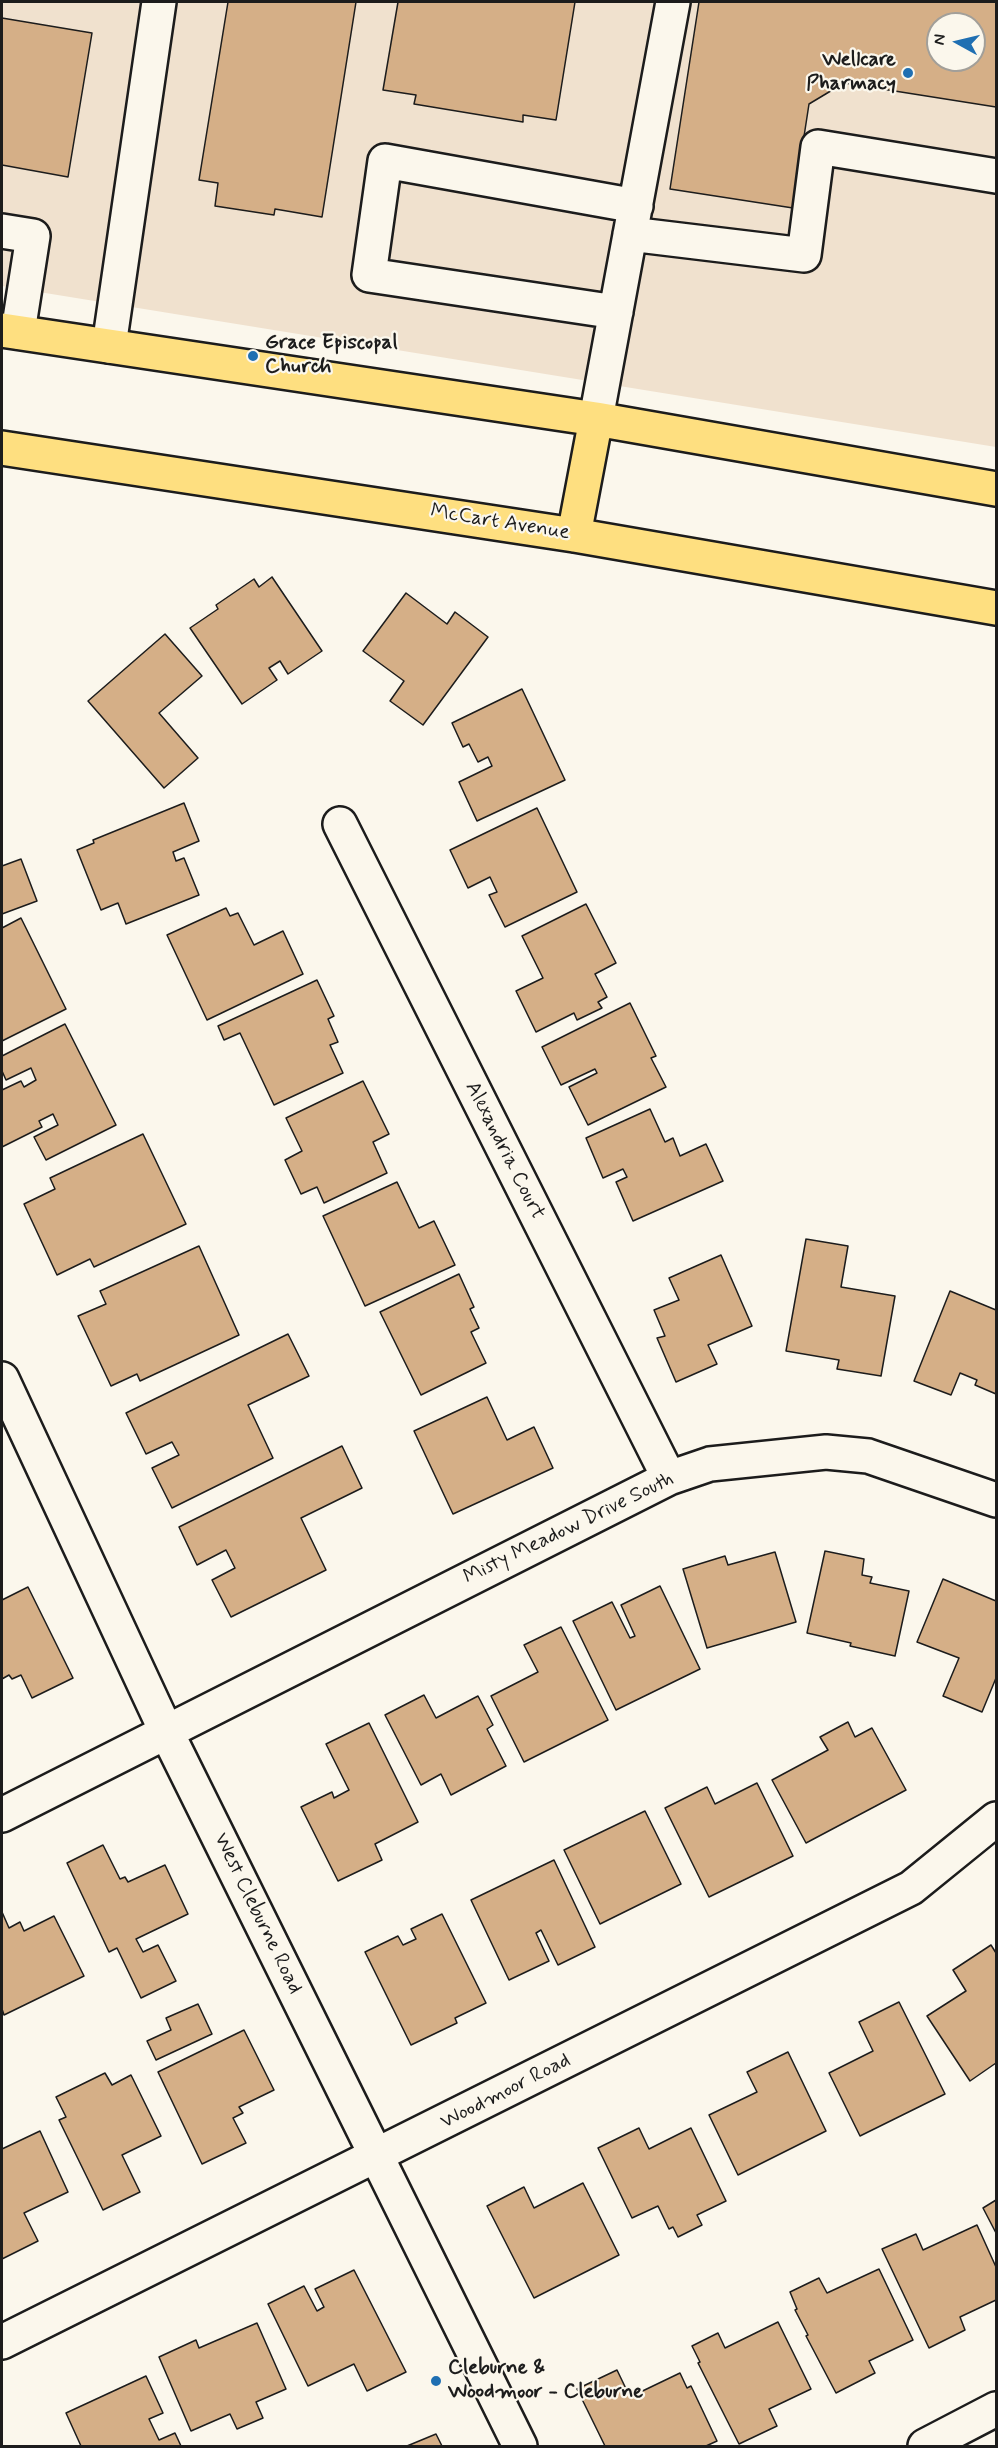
<!DOCTYPE html>
<html>
<head>
<meta charset="utf-8">
<style>
	body { margin:0 }
	#map { position:relative; width:998px; height:2448px; overflow:hidden; background:#fbf7ec; font-family:Mynerve,sans-serif }
	canvas { display:block }
	.frame { position:absolute; inset:0; border:3px solid #1c1c1c; pointer-events:none }
	.north { position:absolute; left:926px; top:12px; width:60px; height:60px; box-sizing:border-box; background:#fbf7ec; border:2px solid #a29f99; border-radius:50%; rotate:278deg; font-size:16px; font-weight:700; line-height:24px; text-align:center; color:#1c1c1c }
	.north::after { content:''; display:block; margin:auto; width:21px; height:27px; background:#1f6fb2; clip-path:polygon(50% 0,100% 100%,50% 72%,0 100%) }
</style>
</head>
<body>
<div id="map">
<canvas width="998" height="2448"></canvas>
<div class="frame"></div>
<div class="north">N</div>
</div>
<script>
const g = document.querySelector('canvas').getContext('2d');
g.lineJoin = 'round';
function fill(path, color) {
  g.fillStyle = color;
  g.fill(path, 'evenodd');
}
function toPath(rows) {
  const path = new Path2D();
  for (const r of rows) {
    path.moveTo(r[0], r[1]);
    for (let i = 2; i < r.length; i += 2) path.lineTo(r[i], r[i + 1]);
  }
  return path;
}
function trace(path, color, width, dash) {
  g.strokeStyle = color;
  g.lineWidth = width;
  g.lineCap = dash ? 'butt' : 'round';
  g.setLineDash(dash || []);
  g.stroke(path);
}
function label(font, color, halo, rows, align = 'center') {
  g.font = font + ' Mynerve,sans-serif';
  g.lineWidth = 4.5;
  g.setLineDash([]);
  g.textBaseline = 'middle';
  g.strokeStyle = halo;
  g.fillStyle = color;
  for (const [text, x, y, turn = 0] of rows) {
    g.save();
    g.translate(x, y);
    g.rotate((+turn || 0) * Math.PI / 180);
    g.textAlign = isNaN(turn) ? turn : align;
    if (halo) g.strokeText(text, 0, 0);
    g.fillText(text, 0, 0);
    g.restore();
  }
}
const built = toPath([
	[2,2,996,2,996,447,2,286],
	[938,24,974,24,974,60,938,60]
]);
const building = toPath([
	[228,2,356,2,322,217,275,209,274,215,215,206,218,183,199,180,228,2],
	[398,2,575,2,556,120,523,115,523,122,414,104,416,95,383,90,398,2],
	[699,2,996,2,996,107,844,83,809,104,793,208,670,189,699,2],
	[938,24,974,24,974,60,938,60,938,24],
	[2,18,92,33,68,177,2,165,2,18],
	[272,577,322,651,288,674,280,661,269,668,277,680,242,704,190,628,218,609,216,605,254,579,259,587,272,577],
	[406,593,447,624,455,612,488,637,423,725,390,701,404,681,363,651,406,593],
	[165,634,202,676,159,713,198,758,164,788,88,701,165,634],
	[522,689,565,780,477,821,459,782,492,766,488,757,478,762,469,744,463,747,452,723,522,689],
	[184,803,199,841,173,852,176,861,184,858,199,895,126,924,118,903,101,910,77,850,94,843,93,840,184,803],
	[537,808,577,892,505,927,489,895,497,892,490,877,468,888,450,850,537,808],
	[21,859,37,901,2,914,2,866,21,859],
	[586,904,616,963,595,974,607,997,598,1002,602,1008,577,1020,574,1013,536,1032,516,991,543,978,522,936,586,904],
	[226,908,230,916,238,913,254,945,283,931,303,974,207,1020,167,935,226,908],
	[21,918,66,1009,2,1041,2,928,21,918],
	[317,980,334,1016,328,1019,338,1042,330,1045,343,1073,274,1105,240,1033,224,1040,218,1026,317,980],
	[630,1003,656,1056,651,1058,666,1087,588,1125,569,1087,597,1073,595,1069,561,1085,542,1047,630,1003],
	[65,1024,116,1125,46,1160,34,1137,58,1125,53,1114,39,1121,42,1127,2,1147,2,1090,21,1081,24,1087,36,1080,31,1068,6,1080,2,1071,2,1056,65,1024],
	[363,1081,389,1134,373,1142,387,1173,324,1203,317,1187,301,1194,285,1160,302,1151,286,1118,363,1081],
	[650,1109,665,1142,673,1138,680,1156,706,1144,723,1181,633,1221,616,1182,627,1177,623,1169,603,1178,586,1138,650,1109],
	[143,1134,186,1224,94,1267,90,1259,57,1275,24,1204,55,1189,50,1178,143,1134],
	[397,1182,419,1228,434,1221,455,1265,365,1306,323,1216,397,1182],
	[806,1239,848,1246,841,1287,895,1296,881,1376,837,1369,839,1360,786,1351,806,1239],
	[199,1246,239,1335,140,1381,137,1374,111,1386,78,1316,106,1304,100,1291,199,1246],
	[721,1255,752,1326,708,1345,717,1364,676,1382,657,1338,665,1336,654,1310,679,1300,669,1278,721,1255],
	[459,1274,474,1307,470,1309,479,1328,471,1332,486,1363,421,1395,380,1312,459,1274],
	[950,1291,996,1310,996,1394,975,1385,977,1380,960,1373,951,1395,914,1381,950,1291],
	[288,1334,309,1376,248,1405,273,1458,172,1508,152,1468,179,1455,172,1442,146,1454,126,1413,288,1334],
	[487,1397,507,1440,534,1427,553,1468,453,1514,414,1431,487,1397],
	[342,1446,362,1488,301,1518,326,1570,231,1617,212,1580,235,1568,226,1550,197,1565,179,1527,342,1446],
	[825,1551,864,1559,862,1575,872,1577,870,1583,909,1591,895,1656,850,1646,851,1643,807,1633,825,1551],
	[775,1552,796,1622,707,1648,683,1569,725,1556,728,1565,775,1552],
	[943,1579,996,1601,996,1678,982,1712,943,1696,959,1658,917,1642,943,1579],
	[660,1586,700,1669,616,1710,573,1621,612,1602,630,1638,635,1636,621,1605,660,1586],
	[28,1587,73,1678,32,1698,21,1675,12,1679,9,1675,2,1679,2,1600,28,1587],
	[561,1627,608,1720,524,1762,491,1696,538,1672,524,1645,561,1627],
	[424,1695,436,1718,478,1696,493,1725,487,1729,506,1766,451,1795,441,1774,421,1785,385,1715,424,1695],
	[848,1722,855,1737,872,1728,906,1790,806,1843,772,1780,828,1750,820,1737,848,1722],
	[369,1723,418,1822,375,1844,382,1860,338,1881,301,1807,332,1792,334,1798,349,1790,326,1744,369,1723],
	[757,1783,793,1856,709,1897,665,1808,707,1787,715,1804,757,1783],
	[645,1811,681,1884,600,1924,564,1850,645,1811],
	[103,1845,120,1879,125,1877,128,1882,165,1865,188,1914,136,1939,143,1952,158,1945,176,1981,141,1998,117,1948,109,1952,67,1863,103,1845],
	[554,1860,595,1947,558,1965,541,1930,536,1933,549,1961,509,1980,471,1900,554,1860],
	[2,1912,9,1928,20,1922,24,1931,54,1916,84,1976,4,2015,2,2009,2,1912],
	[442,1914,486,2003,455,2018,457,2023,411,2045,365,1952,398,1936,403,1945,416,1939,411,1929,442,1914],
	[991,1945,996,1953,996,2063,970,2081,927,2016,966,1991,953,1970,991,1945],
	[899,2002,945,2094,860,2136,829,2073,873,2051,859,2022,899,2002],
	[198,2004,212,2034,156,2060,147,2041,171,2030,166,2018,198,2004],
	[244,2030,274,2090,239,2107,243,2113,233,2118,246,2143,202,2164,158,2072,244,2030],
	[788,2052,826,2131,738,2175,709,2115,757,2092,747,2072,788,2052],
	[105,2073,112,2085,131,2075,161,2136,122,2155,140,2192,103,2210,59,2120,66,2117,56,2097,105,2073],
	[639,2128,649,2149,691,2128,726,2201,697,2215,702,2225,678,2237,673,2227,669,2229,658,2206,632,2218,598,2148,639,2128],
	[40,2131,68,2192,24,2213,38,2241,2,2259,2,2149,40,2131],
	[583,2183,619,2255,534,2298,487,2206,524,2187,534,2208,583,2183],
	[996,2200,996,2233,983,2208,996,2200],
	[977,2225,996,2267,996,2300,960,2317,965,2330,929,2348,882,2249,916,2234,923,2250,977,2225],
	[879,2269,913,2340,869,2361,875,2373,836,2393,806,2336,808,2335,795,2310,797,2309,790,2292,819,2278,827,2293,879,2269],
	[354,2270,406,2372,367,2391,354,2364,308,2386,268,2304,304,2286,317,2311,324,2307,315,2289,354,2270],
	[778,2322,811,2389,769,2409,777,2426,739,2444,698,2363,700,2362,692,2346,718,2333,725,2348,778,2322],
	[257,2323,286,2389,256,2402,263,2418,237,2429,230,2414,191,2431,159,2357,196,2340,199,2348,257,2323],
	[617,2370,630,2397,680,2373,687,2388,691,2386,717,2441,706,2446,605,2446,577,2389,617,2370],
	[146,2376,163,2413,149,2419,159,2440,175,2433,181,2446,81,2446,66,2413,146,2376],
	[436,2434,442,2446,407,2446,436,2434]
]);
const minor = toPath([
	[2,231,33,236,18,332],
	[630,234,804,255,818,147,996,176],
	[616,312,369,275,385,161,636,206],
	[109,346,159,2],
	[596,419,673,2],
	[340,824,669,1478],
	[2,1379,166,1731,520,2446],
	[2,1815,669,1478,710,1464,826,1452,868,1456,996,1500],
	[2,2342,911,1888,996,1819],
	[925,2446,996,2409]
]);
const major = toPath([
	[2,330,596,419,996,489],
	[2,448,574,535,996,608],
	[574,535,596,419]
]);
const markers = [
	[908,73,6,"#1f6fb2"],
	[253,356,6,"#1f6fb2"],
	[436,2381,6,"#1f6fb2"]
];
const poiNames = [
	["Wellcare",896,61,"right"],
	["Pharmacy",896,85,"right"],
	["Grace Episcopal",265,344],
	["Church",265,368],
	["Cleburne &",448,2369],
	["Woodmoor - Cleburne",448,2393]
];
const streetNames = [
	["McCart Avenue",500,523,9],
	["Alexandria Court",504,1151,63],
	["Misty Meadow Drive South",569,1529,-26],
	["West Cleburne Road",257,1914,64],
	["Woodmoor Road",506,2092,-27]
];
fill(built, '#f0e1ce');
fill(building, '#d5af87');
trace(building, '#1c1c1c', 1.5);
trace(minor, '#1c1c1c', 38);
trace(major, '#1c1c1c', 38);
trace(minor, '#fbf7ec', 33);
trace(major, '#fedf80', 33);
for (const [x, y, r, color] of markers) {
  const dot = new Path2D();
  dot.arc(x, y, r, 0, 2 * Math.PI);
  g.fillStyle = color;
  g.fill(dot);
  trace(dot, '#fbf7ec', 2);
}
label('bold 21px', '#1c1c1c', '#fbf7ec', poiNames, 'left');
label('21px', '#1c1c1c', '#fbf7ec', streetNames);
</script>
</body>
</html>
